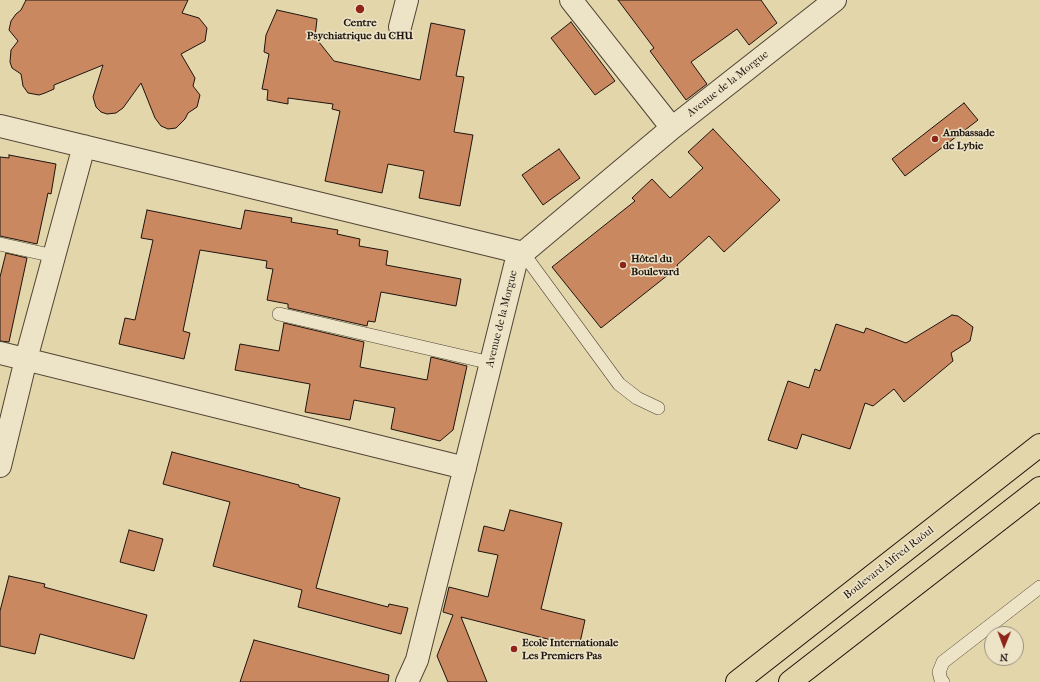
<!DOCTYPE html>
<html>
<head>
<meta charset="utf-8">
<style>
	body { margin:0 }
	#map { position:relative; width:1040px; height:682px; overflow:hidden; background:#e4d6ab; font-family:"IM FELL French Canon",serif }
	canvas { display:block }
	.north { position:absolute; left:984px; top:626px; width:40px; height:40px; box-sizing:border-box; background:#ede4c8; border:1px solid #9a917e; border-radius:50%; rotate:181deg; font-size:11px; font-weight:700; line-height:16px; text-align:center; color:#1e140e }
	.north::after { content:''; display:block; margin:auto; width:14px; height:18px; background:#8f2418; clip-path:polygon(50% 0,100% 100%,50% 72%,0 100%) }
</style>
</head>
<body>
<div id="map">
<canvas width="1040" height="682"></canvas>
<div class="north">N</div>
</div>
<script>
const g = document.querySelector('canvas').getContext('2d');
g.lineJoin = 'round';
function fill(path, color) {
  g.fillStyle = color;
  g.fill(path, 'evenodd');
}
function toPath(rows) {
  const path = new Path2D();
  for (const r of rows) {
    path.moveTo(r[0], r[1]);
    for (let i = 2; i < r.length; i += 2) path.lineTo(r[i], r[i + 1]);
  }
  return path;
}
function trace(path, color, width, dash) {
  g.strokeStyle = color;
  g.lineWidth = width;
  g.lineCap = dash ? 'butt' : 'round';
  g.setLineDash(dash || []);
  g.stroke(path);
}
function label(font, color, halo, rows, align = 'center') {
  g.font = font + ' "IM FELL French Canon",serif';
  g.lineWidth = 3;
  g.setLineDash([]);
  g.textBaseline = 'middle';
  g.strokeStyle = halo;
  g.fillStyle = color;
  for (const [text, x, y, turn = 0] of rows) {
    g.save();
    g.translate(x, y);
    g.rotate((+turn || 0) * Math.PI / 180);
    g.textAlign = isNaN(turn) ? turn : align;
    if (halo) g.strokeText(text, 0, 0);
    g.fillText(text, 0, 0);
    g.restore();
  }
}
const building = toPath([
	[26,0,188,0,182,13,199,18,207,28,205,41,181,54,195,78,193,86,200,95,197,107,188,113,185,119,176,128,168,129,161,126,155,118,141,83,123,108,116,113,107,114,101,112,96,107,93,97,103,65,54,85,54,89,45,93,39,95,28,93,23,86,21,74,12,68,10,62,11,50,18,41,9,30,11,21,16,14,21,10,26,0],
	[618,0,761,0,777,23,749,45,737,29,691,62,707,84,686,100,650,51,654,48,618,0],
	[277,10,317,19,315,37,334,61,420,80,431,23,465,30,456,76,464,77,454,132,473,135,460,206,419,198,424,171,388,164,382,193,325,181,340,111,332,109,333,104,288,98,288,104,267,100,268,90,262,89,269,54,264,52,266,35,277,10],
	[571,22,615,81,595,95,551,38,571,22],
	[964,103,978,120,905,176,892,159,964,103],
	[713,129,780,200,724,252,709,236,677,265,678,267,601,328,552,267,635,201,632,198,652,179,670,198,703,168,688,152,713,129],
	[559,149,580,178,543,205,522,175,559,149],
	[9,155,56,164,51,194,48,193,37,244,0,236,0,157,9,158,9,155],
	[147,210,241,229,245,210,292,218,291,222,338,230,337,234,360,239,359,246,388,251,386,265,461,279,456,306,381,292,375,322,368,321,367,326,288,308,288,304,267,300,273,269,266,268,267,261,200,250,183,331,190,333,184,359,119,344,125,318,135,320,153,240,141,238,147,210],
	[6,253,27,258,9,342,0,341,0,277,6,253],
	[952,315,958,316,973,327,970,341,951,353,953,361,904,402,894,389,873,406,865,403,850,449,802,434,797,449,768,440,788,381,809,388,815,369,820,371,836,324,864,333,866,328,906,343,952,315],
	[284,323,364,342,360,367,427,380,431,357,467,366,453,430,440,441,391,429,395,408,354,400,350,420,305,412,310,384,235,370,240,344,279,351,284,323],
	[172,452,299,485,299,487,340,498,316,588,388,607,389,604,408,608,401,634,298,607,302,590,213,566,230,502,163,484,172,452],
	[510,510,562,523,541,609,585,620,579,647,461,617,487,682,448,682,437,656,453,615,443,612,449,587,488,597,498,555,478,551,484,526,504,531,510,510],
	[129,530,163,539,154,571,120,562,129,530],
	[9,576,45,584,44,587,147,615,134,659,40,634,35,654,0,646,0,611,9,576],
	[254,640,389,675,388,682,240,682,254,640]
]);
const lane = toPath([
	[0,244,54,256],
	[523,253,619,384,637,398,658,408],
	[279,314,491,363],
	[943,682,941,680,939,672,943,662,1040,587]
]);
const street = toPath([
	[571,0,672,128],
	[400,27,407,0],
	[0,126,523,253],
	[0,353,465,468],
	[0,466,26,359,84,146],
	[407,682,417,660,516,262,523,253,672,128,835,0]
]);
const primary = toPath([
	[737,682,1040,445],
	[790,682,1040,488]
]);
const markers = [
	[360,9,5,"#8f2418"],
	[935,139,4,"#8f2418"],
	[623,265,4,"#8f2418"],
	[514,649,4,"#8f2418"]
];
const poiNames = [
	["Centre",360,23,"center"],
	["Psychiatrique du CHU",360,36,"center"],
	["Ambassade",943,133],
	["de Lybie",943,146],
	["Hôtel du",631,259],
	["Boulevard",631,272],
	["Ecole Internationale",522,643],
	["Les Premiers Pas",522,656]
];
const streetNames = [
	["Avenue de la Morgue",728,84,-38],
	["Avenue de la Morgue",502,319,-76],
	["Boulevard Alfred Raôul",889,563,-38]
];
fill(building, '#c98860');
trace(building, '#1e140e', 1);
trace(lane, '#504435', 14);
trace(street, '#504435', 24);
trace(primary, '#1e140e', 24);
trace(lane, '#ede4c8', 13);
trace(street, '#ede4c8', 22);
trace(primary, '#e4d6ab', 22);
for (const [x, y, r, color] of markers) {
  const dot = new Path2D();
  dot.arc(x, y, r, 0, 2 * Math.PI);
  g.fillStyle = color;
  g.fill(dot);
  trace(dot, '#ede4c8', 1.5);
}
label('bold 11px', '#1e140e', '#ede4c8', poiNames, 'left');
label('11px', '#1e140e', '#ede4c8', streetNames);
</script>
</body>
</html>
